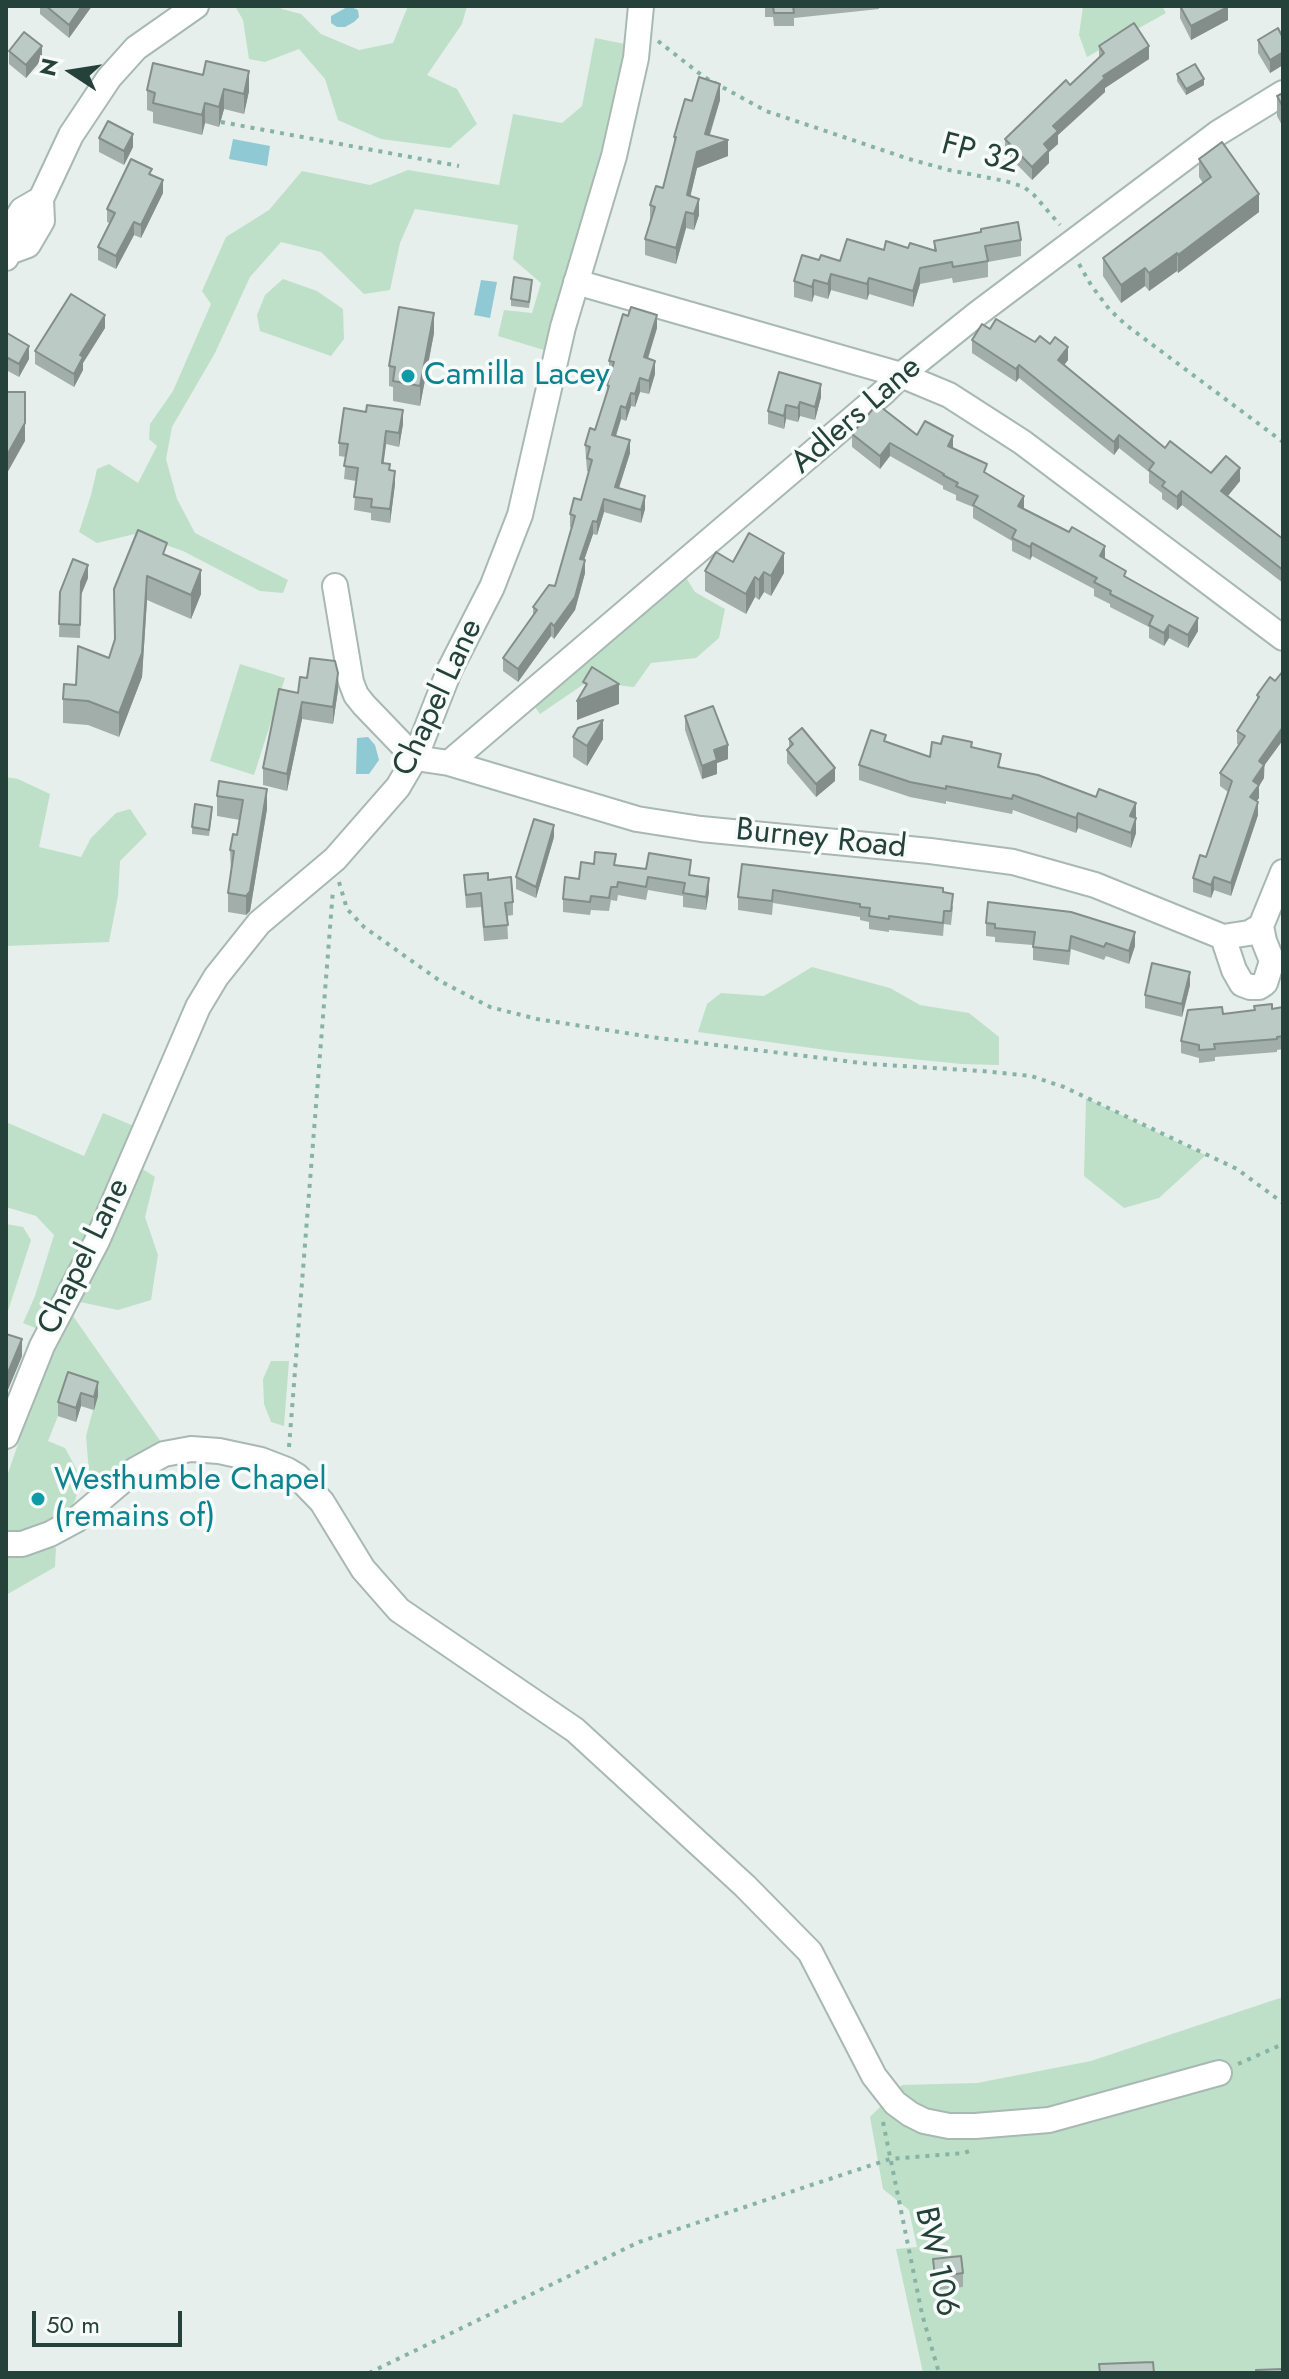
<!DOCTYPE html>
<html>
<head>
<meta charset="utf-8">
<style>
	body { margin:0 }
	#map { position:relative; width:1289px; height:2379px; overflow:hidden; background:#e6efeb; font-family:Jost,sans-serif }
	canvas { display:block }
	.frame { position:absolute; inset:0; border:8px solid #24423a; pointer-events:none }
	.north { position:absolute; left:32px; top:32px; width:80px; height:80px; -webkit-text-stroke:6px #f7fbf9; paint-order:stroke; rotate:282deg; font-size:22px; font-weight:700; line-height:32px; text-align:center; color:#24423a }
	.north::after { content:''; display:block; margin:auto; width:28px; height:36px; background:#24423a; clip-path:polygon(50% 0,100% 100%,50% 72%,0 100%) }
	.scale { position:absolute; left:32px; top:2311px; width:150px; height:36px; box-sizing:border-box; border:4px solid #24423a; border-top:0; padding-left:10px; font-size:24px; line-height:28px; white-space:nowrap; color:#24423a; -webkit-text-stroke:6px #f7fbf9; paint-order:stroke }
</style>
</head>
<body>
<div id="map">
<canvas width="1289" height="2379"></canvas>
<div class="frame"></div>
<div class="north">N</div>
<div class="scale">50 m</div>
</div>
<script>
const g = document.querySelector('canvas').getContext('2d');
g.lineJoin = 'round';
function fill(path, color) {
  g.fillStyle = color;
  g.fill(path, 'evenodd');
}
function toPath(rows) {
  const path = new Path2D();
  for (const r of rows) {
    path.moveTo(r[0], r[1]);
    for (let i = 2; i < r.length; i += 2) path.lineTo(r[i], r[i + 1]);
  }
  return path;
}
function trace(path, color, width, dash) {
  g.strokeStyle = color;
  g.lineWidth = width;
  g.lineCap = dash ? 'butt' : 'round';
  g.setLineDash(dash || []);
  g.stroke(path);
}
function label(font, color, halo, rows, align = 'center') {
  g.font = font + ' Jost,sans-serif';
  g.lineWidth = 7;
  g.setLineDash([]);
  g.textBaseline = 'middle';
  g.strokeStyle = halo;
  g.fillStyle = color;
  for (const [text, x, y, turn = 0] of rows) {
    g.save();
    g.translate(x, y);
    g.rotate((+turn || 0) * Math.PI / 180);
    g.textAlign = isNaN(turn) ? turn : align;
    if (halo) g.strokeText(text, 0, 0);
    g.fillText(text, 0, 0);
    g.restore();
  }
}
const green = toPath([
	[235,6,278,6,282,9,301,14,321,34,359,50,393,43,408,6,467,6,462,24,427,75,457,89,477,124,450,148,381,139,338,120,325,79,299,49,265,62,249,59,243,20],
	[1083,6,1162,6,1166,13,1087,57,1079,35],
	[595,38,630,45,623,88,547,351,498,336,504,310,532,313,541,283,513,259,518,225,415,209,400,243,390,290,364,294,321,252,281,242,250,277,215,353,172,427,166,459,177,499,195,533,288,580,283,593,260,591,183,551,135,534,97,543,79,532,91,495,97,469,109,464,138,483,157,446,149,439,150,424,173,391,211,304,202,291,226,237,269,210,302,171,370,185,408,170,499,185,513,114,562,123,582,106],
	[283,279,317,291,343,309,344,339,331,356,260,331,257,315,265,295],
	[683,573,695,592,725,609,719,638,696,658,651,663,634,687,587,682,540,714,530,700],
	[240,664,285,678,254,775,210,761],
	[6,777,18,779,50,794,39,847,81,857,91,838,116,813,130,809,147,834,120,861,118,896,109,942,6,946],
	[812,967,890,988,920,1005,969,1013,999,1037,999,1065,962,1064,840,1052,698,1032,707,1004,721,993,764,996],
	[1086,1098,1192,1149,1206,1155,1159,1198,1124,1208,1084,1176],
	[103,1113,139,1128,40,1330,23,1323,35,1296,54,1235,36,1216,6,1207,6,1122,84,1156],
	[141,1168,155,1177,145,1217,158,1255,151,1300,118,1310,80,1302,111,1240],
	[6,1224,23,1227,31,1240,6,1317],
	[73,1316,161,1442,123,1467,91,1497,86,1436,93,1410,81,1406,76,1422,58,1416,48,1441,65,1448,78,1472,76,1498,69,1513,34,1532,8,1531,6,1529,6,1479,39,1383],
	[271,1361,289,1361,284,1426,271,1422,264,1404,263,1379],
	[37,1547,56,1548,55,1567,6,1595,6,1557],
	[1283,1997,1283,2373,923,2373,896,2249,917,2247,909,2210,883,2189,870,2117,902,2085,977,2083,1091,2061]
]);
const water = toPath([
	[349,6,358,10,359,17,354,22,345,27,337,27,331,23,331,16],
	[233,139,270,146,267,166,229,159],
	[481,280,497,282,490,318,474,315],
	[368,737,375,745,379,760,369,774,356,774,357,738]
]);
const path = toPath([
	[658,41,704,77,766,111,909,159,949,170,1005,181,1024,187,1034,195,1060,225],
	[221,122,459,166],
	[1079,264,1091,285,1109,309,1126,325,1283,442],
	[339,882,347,909,364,927,440,981,490,1007,537,1019,651,1037,870,1064,982,1071,1031,1076,1064,1087,1237,1169,1283,1203],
	[289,1447,333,890],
	[1238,2064,1283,2044],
	[883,2122,922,2314,939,2373],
	[369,2373,639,2242,890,2159,964,2153,974,2149]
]);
const minor = toPath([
	[9,252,9,231,22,210,41,199],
	[6,258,9,252,28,245,42,221,41,199,71,135,109,78,136,48,196,6],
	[576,282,901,375,949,395,1022,442,1283,638],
	[335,586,351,682,356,695,364,705,415,758,449,763,637,819,656,822,701,829,930,851,1013,862,1095,885,1223,937,1249,933,1261,926,1283,872],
	[449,763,884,392,901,375,977,314,1218,133,1283,93],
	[1223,937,1234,970,1242,984,1250,987,1259,987,1265,983,1272,961,1264,941,1261,926],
	[6,1436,42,1346,97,1241,198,1007,216,977,259,923,335,859,398,787,415,758,450,669,492,587,520,515,563,327,614,156,636,58,641,6],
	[6,1544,22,1544,50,1534,76,1520,135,1470,164,1454,191,1449,219,1451,261,1460,287,1470,297,1476,322,1502,363,1569,399,1610,575,1730,745,1886,810,1952,874,2076,895,2103,910,2114,924,2121,949,2126,975,2126,1049,2120,1219,2073]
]);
const wall = toPath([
	[40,6,92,6,69,38,40,14],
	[765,6,879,6,879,9,794,18,794,26,774,26,773,17,765,17],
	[1180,6,1228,6,1228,20,1191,40,1180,18],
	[1283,38,1283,65,1270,73,1258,53,1258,40],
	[1099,46,1149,59,1105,88,1105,92,1058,135,1058,144,1049,152,1049,163,1032,180,1005,152,1005,139,1070,85,1099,57],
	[9,51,42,59,26,78,9,64],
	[153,63,249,91,244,114,224,109,219,127,205,123,202,135,153,123,153,112,147,110,147,90],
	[1177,74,1204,85,1186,95,1177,81],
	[1283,93,1283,127,1277,116,1277,96],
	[720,100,710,135,728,156,697,168,690,196,699,215,694,230,686,228,676,264,645,255,645,239,650,221,650,205,663,188,674,146,674,137,692,101],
	[99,138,133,147,124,165,99,152],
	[1199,159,1259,212,1178,273,1177,271,1149,291,1145,286,1121,303,1103,276,1103,258,1203,183,1199,177],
	[152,175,163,193,141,238,134,235,116,269,98,260,98,247,110,223,107,222,107,209],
	[1021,240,1021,256,988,262,988,277,953,283,952,278,920,284,913,307,869,294,867,300,831,290,828,299,814,295,812,302,794,297,794,281,819,260,840,261,908,248,934,250,934,241],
	[532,286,529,308,511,306,511,299],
	[105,328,83,363,83,370,74,387,35,364,35,351],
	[657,328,648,359,655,374,649,394,640,392,635,407,631,406,626,421,621,419,616,436,630,453,619,488,645,509,641,523,604,512,597,535,593,534,584,560,585,573,575,610,554,639,551,636,518,682,503,671,503,658,533,617,533,607,555,586,572,528,570,527,570,514,581,500,589,472,587,471,585,445,595,430,607,393,607,385,609,374,609,361],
	[990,329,1035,342,1068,360,1064,365,1165,448,1211,473,1240,481,1228,496,1283,539,1283,583,1182,505,1177,510,1162,499,1162,493,1149,483,1149,472,1119,448,1114,455,1019,378,1016,382,972,353,972,340],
	[434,333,420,406,393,401,393,387,389,386,389,366],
	[6,335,29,359,19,377,6,370],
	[779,372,821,397,815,420,800,416,798,422,786,419,784,429,768,424,768,411],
	[403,424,399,447,386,444,383,463,390,470,395,484,390,523,371,520,371,513,354,510,356,481,344,479,346,457,339,456,339,443],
	[852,434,953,448,987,474,1024,509,1105,559,1126,577,1198,631,1188,648,1169,638,1164,646,1149,638,1149,627,1110,607,1110,604,1094,596,1094,589,1032,556,1030,560,1012,551,1012,541,973,518,973,507,956,500,956,495,943,489,943,486,890,456,880,469,852,447],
	[167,555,201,594,191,619,147,600,142,677,119,737,88,725,63,723,63,699,76,685,109,658,115,640,114,589],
	[733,562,784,573,771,596,764,592,759,600,755,597,746,614,705,591,705,571],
	[88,578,81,595,80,638,59,637,60,592],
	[1270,677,1264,778,1259,786,1259,798,1256,801,1258,815,1231,896,1214,890,1211,898,1193,892,1193,878,1206,857,1228,792,1220,786,1220,773,1239,745,1237,744,1237,731,1257,700,1257,695],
	[338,690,333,724,302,719,287,791,263,785,263,768,298,693],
	[685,716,728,759,717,763,717,774,702,779,685,730],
	[573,737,603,739,587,766,573,757],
	[789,739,835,781,816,797,787,763,787,750,789,748],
	[886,742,930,757,972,748,1001,767,1096,797,1136,803,1136,833,1131,848,1078,828,1076,833,1013,810,1012,814,946,801,946,804,910,797,859,780,859,765],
	[219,781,267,809,250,911,246,915,228,912,228,893,231,870,230,850,237,835,240,820,217,816,217,796],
	[212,814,209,836,192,834,192,827],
	[554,837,536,898,516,889,516,877],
	[742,864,943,892,953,907,951,925,944,924,943,936,889,930,889,932,869,929,869,922,860,920,860,917,773,903,772,915,738,910,738,897],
	[616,865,691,876,709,892,706,910,683,907,683,896,648,890,646,900,618,895,617,901,611,900,609,911,591,910,590,915,563,912,563,899,579,879],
	[464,875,488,880,513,902,513,915,507,916,508,939,484,941,481,907,466,908],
	[986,923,1135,946,1129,964,1106,956,1104,960,1071,949,1069,965,1033,960,1033,945,995,942,995,937,986,936],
	[1190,985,1182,1017,1145,1008,1145,995],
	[1283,1007,1283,1049,1277,1050,1277,1052,1215,1057,1215,1061,1199,1063,1199,1058,1181,1053,1181,1041,1223,1014],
	[6,1334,22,1356,7,1392,6,1392],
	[68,1372,98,1396,94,1410,81,1406,76,1422,58,1416,58,1402],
	[933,2259,963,2273,963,2287,935,2290]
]);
const shadedWall = toPath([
	[82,6,92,6,69,38,69,25],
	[1228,7,1228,20,1191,40,1191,26],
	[42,46,42,59,26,78,26,65],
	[1149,46,1149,59,1105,88,1105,92,1058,135,1058,144,1049,152,1049,163,1032,180,1032,167,1053,126,1103,76],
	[1283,52,1283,65,1270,73,1270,60],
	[249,71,249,91,244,114,244,94],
	[1204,79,1204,85,1186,95,1186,89],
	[720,84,720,100,705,149,728,140,728,156,697,168,687,211,687,195,697,152,705,134],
	[224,89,224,109,219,127,219,107],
	[205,103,205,123,202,135,202,115],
	[133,134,133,147,124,165,124,151],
	[163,180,163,193,141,238,141,225],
	[1259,194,1259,212,1178,273,1178,255],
	[699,199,699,215,694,230,694,214],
	[686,212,686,228,676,264,676,248],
	[134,222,134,235,116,269,116,256],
	[1177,253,1177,271,1149,291,1149,273],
	[920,268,920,284,913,307,913,291],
	[1145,268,1145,286,1121,303,1121,285],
	[831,274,831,290,828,299,828,284],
	[869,278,869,294,867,300,867,284],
	[814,280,814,295,812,302,812,287],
	[434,313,434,333,420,406,420,386],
	[105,315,105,328,83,363,83,370,74,387,74,374,80,355],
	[657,315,657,328,644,370,644,357],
	[29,346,29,359,19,377,19,364],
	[1068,347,1068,360,1058,373,1058,360],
	[655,361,655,374,649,394,649,381],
	[1019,365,1019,378,1016,382,1016,369],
	[640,378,640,392,635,407,635,394],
	[821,384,821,397,815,420,815,407],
	[631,393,631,406,626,421,626,408],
	[800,402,800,416,798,422,798,408],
	[786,405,786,419,784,429,784,416],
	[621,406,621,419,612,448,612,435],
	[403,410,403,424,399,447,399,433],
	[25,423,25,441,6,475,6,457],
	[386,431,386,444,382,476,382,463],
	[1119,435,1119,448,1114,455,1114,442],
	[953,436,953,449,948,446],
	[630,440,630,453,615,500,615,487],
	[890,443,890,456,880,469,880,456],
	[1240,468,1240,481,1221,504,1221,491],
	[395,471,395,484,390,523,390,509],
	[1182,491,1182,505,1177,510,1177,497],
	[645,496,645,509,641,523,641,510],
	[1024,496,1024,509,1018,506],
	[604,499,604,512,597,535,597,522],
	[593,521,593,534,580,572,580,559],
	[1032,543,1032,556,1030,560,1030,547],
	[1105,546,1105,559,1100,570,1100,556],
	[784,553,784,573,771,596,771,576],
	[585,560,585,573,575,610,554,639,554,626],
	[88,565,88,578,81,595,80,638,81,582],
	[201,570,201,594,191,619,191,595],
	[764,572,764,592,759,600,759,580],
	[147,576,147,600,142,677,119,737,119,713],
	[755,577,755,597,746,614,746,594],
	[1198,618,1198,631,1188,648,1188,635],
	[551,623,551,636,518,682,518,669],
	[1169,625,1169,638,1164,646,1164,633],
	[338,673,338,690,333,724,333,707],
	[619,684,619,704,577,720,577,701],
	[302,702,302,719,287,791,287,774],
	[603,720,603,739,587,766,587,746],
	[1283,727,1283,740,1264,766,1264,778,1259,786,1259,798,1250,811,1250,797,1253,781,1259,761],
	[728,745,728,759,717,763,717,774,702,779,702,766,714,750],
	[835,768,835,781,816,797,816,784],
	[267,789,267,809,250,911,246,915,246,896],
	[1258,802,1258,815,1231,896,1231,883],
	[1136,803,1136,818,1130,816],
	[1078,813,1078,828,1076,833,1076,818],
	[1136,818,1136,833,1131,848,1131,833],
	[554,825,554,837,536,898,536,887],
	[1214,877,1214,890,1211,898,1211,885],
	[709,878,709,892,706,910,706,897],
	[1135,932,1135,946,1129,964,1129,951],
	[1190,972,1190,985,1182,1017,1182,1004],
	[22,1339,22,1356,7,1392,7,1375],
	[98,1382,98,1396,94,1410,94,1397],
	[81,1393,81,1406,76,1422,76,1408]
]);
const building = toPath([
	[46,6,82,6,69,25,46,6],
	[773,6,793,6,794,13,774,13,773,6],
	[1180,6,1228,6,1228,7,1191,26,1180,6],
	[1134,23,1149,46,1103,76,1105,78,1053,126,1058,131,1044,144,1049,150,1032,167,1005,139,1066,80,1070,85,1104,53,1099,46,1134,23],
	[1278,28,1283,38,1283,52,1270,60,1258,40,1278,28],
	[24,32,42,46,26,65,9,51,24,32],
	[206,61,249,71,244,94,224,89,219,107,205,103,202,115,153,103,155,93,147,90,153,63,203,75,206,61],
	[1195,64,1204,79,1186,89,1177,74,1195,64],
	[699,77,720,84,705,134,728,140,697,152,687,195,699,199,694,214,686,212,676,248,645,239,655,207,650,205,656,186,663,188,676,137,674,137,685,99,692,101,699,77],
	[1283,93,1283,107,1277,96,1283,93],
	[108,121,133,134,124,151,99,138,108,121],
	[1222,142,1259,194,1178,255,1177,253,1149,273,1145,268,1121,285,1103,258,1211,177,1199,159,1222,142],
	[131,159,152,169,149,174,163,180,141,225,134,222,116,256,98,247,115,213,107,209,131,159],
	[1018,222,1021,240,985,246,988,261,953,267,952,262,920,268,913,291,869,278,867,284,831,274,828,284,814,280,812,287,794,281,802,255,819,260,821,255,840,261,847,239,884,250,886,241,908,248,910,243,936,251,934,241,981,232,981,229,1018,222],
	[514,277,532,280,529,302,511,299,514,277],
	[71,294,105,315,80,355,83,357,74,374,35,351,71,294],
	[399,307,434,313,420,386,393,381,395,367,389,366,399,307],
	[631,307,657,315,644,357,655,361,649,381,640,378,635,394,631,393,626,408,621,406,612,435,630,440,615,487,645,496,641,510,604,499,597,522,593,521,580,559,585,560,575,597,554,626,551,623,518,669,503,658,537,610,533,607,549,585,555,586,575,516,570,514,574,498,581,500,592,460,587,458,590,447,585,445,590,428,595,430,609,386,607,385,614,362,609,361,623,314,628,316,631,307],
	[996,319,1035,342,1040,336,1050,344,1055,337,1068,347,1058,360,1165,448,1170,441,1211,473,1226,456,1240,468,1221,491,1283,539,1283,570,1182,491,1177,497,1162,486,1165,482,1149,470,1154,463,1119,435,1114,442,1019,365,1016,369,972,340,982,324,990,329,996,319],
	[7,333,29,346,19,364,6,357,7,333],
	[779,372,821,384,815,407,800,402,798,408,786,405,784,416,768,411,779,372],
	[6,392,25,392,25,423,6,457,6,392],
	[877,404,917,435,925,421,953,436,948,446,987,464,984,472,1024,496,1018,506,1069,532,1072,527,1105,546,1100,556,1126,571,1124,576,1198,618,1188,635,1169,625,1164,633,1149,625,1153,616,1110,594,1111,591,1094,582,1097,578,1032,543,1030,547,1012,538,1016,530,973,505,978,496,956,486,958,483,943,475,944,474,890,443,880,456,852,434,877,404],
	[367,405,403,410,399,433,386,431,382,463,390,464,389,470,395,471,390,509,371,507,372,499,354,497,358,468,344,466,348,444,339,443,344,408,366,412,367,405],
	[138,530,167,543,163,554,201,570,191,595,147,576,142,653,119,713,88,701,63,699,64,684,76,685,78,646,109,658,115,639,114,589,138,530],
	[749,533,784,553,771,576,764,572,759,580,755,577,746,594,705,571,716,552,733,562,749,533],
	[73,559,88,565,81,582,80,625,59,624,60,592,73,559],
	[310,658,335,661,338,673,333,707,302,702,287,774,263,768,279,689,298,693,300,677,307,678,310,658],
	[592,667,619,684,577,701,587,684,583,682,592,667],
	[1283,671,1283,727,1259,761,1264,765,1253,781,1259,785,1250,797,1258,802,1231,883,1214,877,1211,885,1193,878,1200,855,1206,857,1232,781,1220,773,1245,736,1237,731,1259,697,1257,695,1270,677,1275,681,1283,671],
	[713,706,728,745,714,750,717,760,702,766,685,716,713,706],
	[603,720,587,746,573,737,578,728,603,720],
	[802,728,835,768,816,784,787,750,793,744,789,739,802,728],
	[871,730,886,735,884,741,930,757,932,742,941,744,943,736,972,742,971,747,1001,754,998,767,1038,775,1096,797,1099,789,1136,803,1130,816,1136,818,1131,833,1078,813,1076,818,1013,795,1012,799,946,786,946,789,910,782,859,765,871,730],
	[219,781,267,789,250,891,246,896,228,893,234,851,230,850,233,834,237,835,243,800,217,796,219,781],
	[195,804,212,807,209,830,192,827,195,804],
	[534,819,554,825,536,887,516,877,534,819],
	[595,852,616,854,614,865,646,869,649,853,691,860,689,875,709,878,706,897,683,893,685,883,648,877,646,887,618,882,617,887,611,887,609,898,591,896,590,902,563,899,565,877,579,879,581,862,594,864,595,852],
	[742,864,943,888,943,892,953,894,951,911,944,911,943,923,889,916,889,919,869,916,870,908,860,907,860,904,773,890,772,901,738,897,742,864],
	[488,873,488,880,511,877,513,902,505,903,508,925,484,927,481,893,466,895,464,875,488,873],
	[988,902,1071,912,1135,932,1129,951,1106,943,1104,947,1071,936,1069,951,1033,947,1035,932,995,928,995,924,986,923,988,902],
	[1152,963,1190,972,1182,1004,1145,995,1152,963],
	[1272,1004,1272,1009,1283,1007,1283,1036,1277,1037,1277,1039,1214,1044,1215,1049,1199,1050,1199,1045,1181,1041,1188,1010,1222,1007,1223,1014,1255,1010,1254,1006,1272,1004],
	[6,1334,22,1339,7,1375,6,1374,6,1334],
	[68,1372,98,1382,94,1397,81,1393,76,1408,58,1402,68,1372],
	[961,2256,963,2273,935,2277,933,2259,961,2256],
	[1153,2362,1154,2373,1100,2373,1099,2364,1153,2362],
	[1283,2369,1283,2373,1256,2373,1256,2370,1283,2369]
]);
const markers = [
	[408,376,8,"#0f9aa8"],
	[38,1499,8,"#0f9aa8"]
];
const streetNames = [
	["FP 32",980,155,15],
	["Adlers Lane",857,416,-41],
	["Chapel Lane",439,698,-65],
	["Burney Road",821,840,6],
	["Chapel Lane",85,1257,-64],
	["BW 106",935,2262,78]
];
const cultureNames = [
	["Camilla Lacey",424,376],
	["Westhumble Chapel",54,1481],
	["(remains of)",54,1518]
];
fill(green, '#bfe0c8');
fill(water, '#8ec9d4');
trace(minor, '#a8b8b2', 28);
trace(path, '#86b3a5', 4, [4, 6]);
trace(minor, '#fff', 24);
fill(wall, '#a1aea9');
fill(shadedWall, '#838d89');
fill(building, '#bbcac4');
trace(building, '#838d89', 2);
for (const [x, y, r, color] of markers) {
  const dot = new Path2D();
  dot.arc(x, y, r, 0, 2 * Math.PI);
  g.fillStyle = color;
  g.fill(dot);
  trace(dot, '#f7fbf9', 3);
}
label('32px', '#24423a', '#f7fbf9', streetNames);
label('32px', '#0d838f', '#f7fbf9', cultureNames, 'left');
</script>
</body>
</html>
